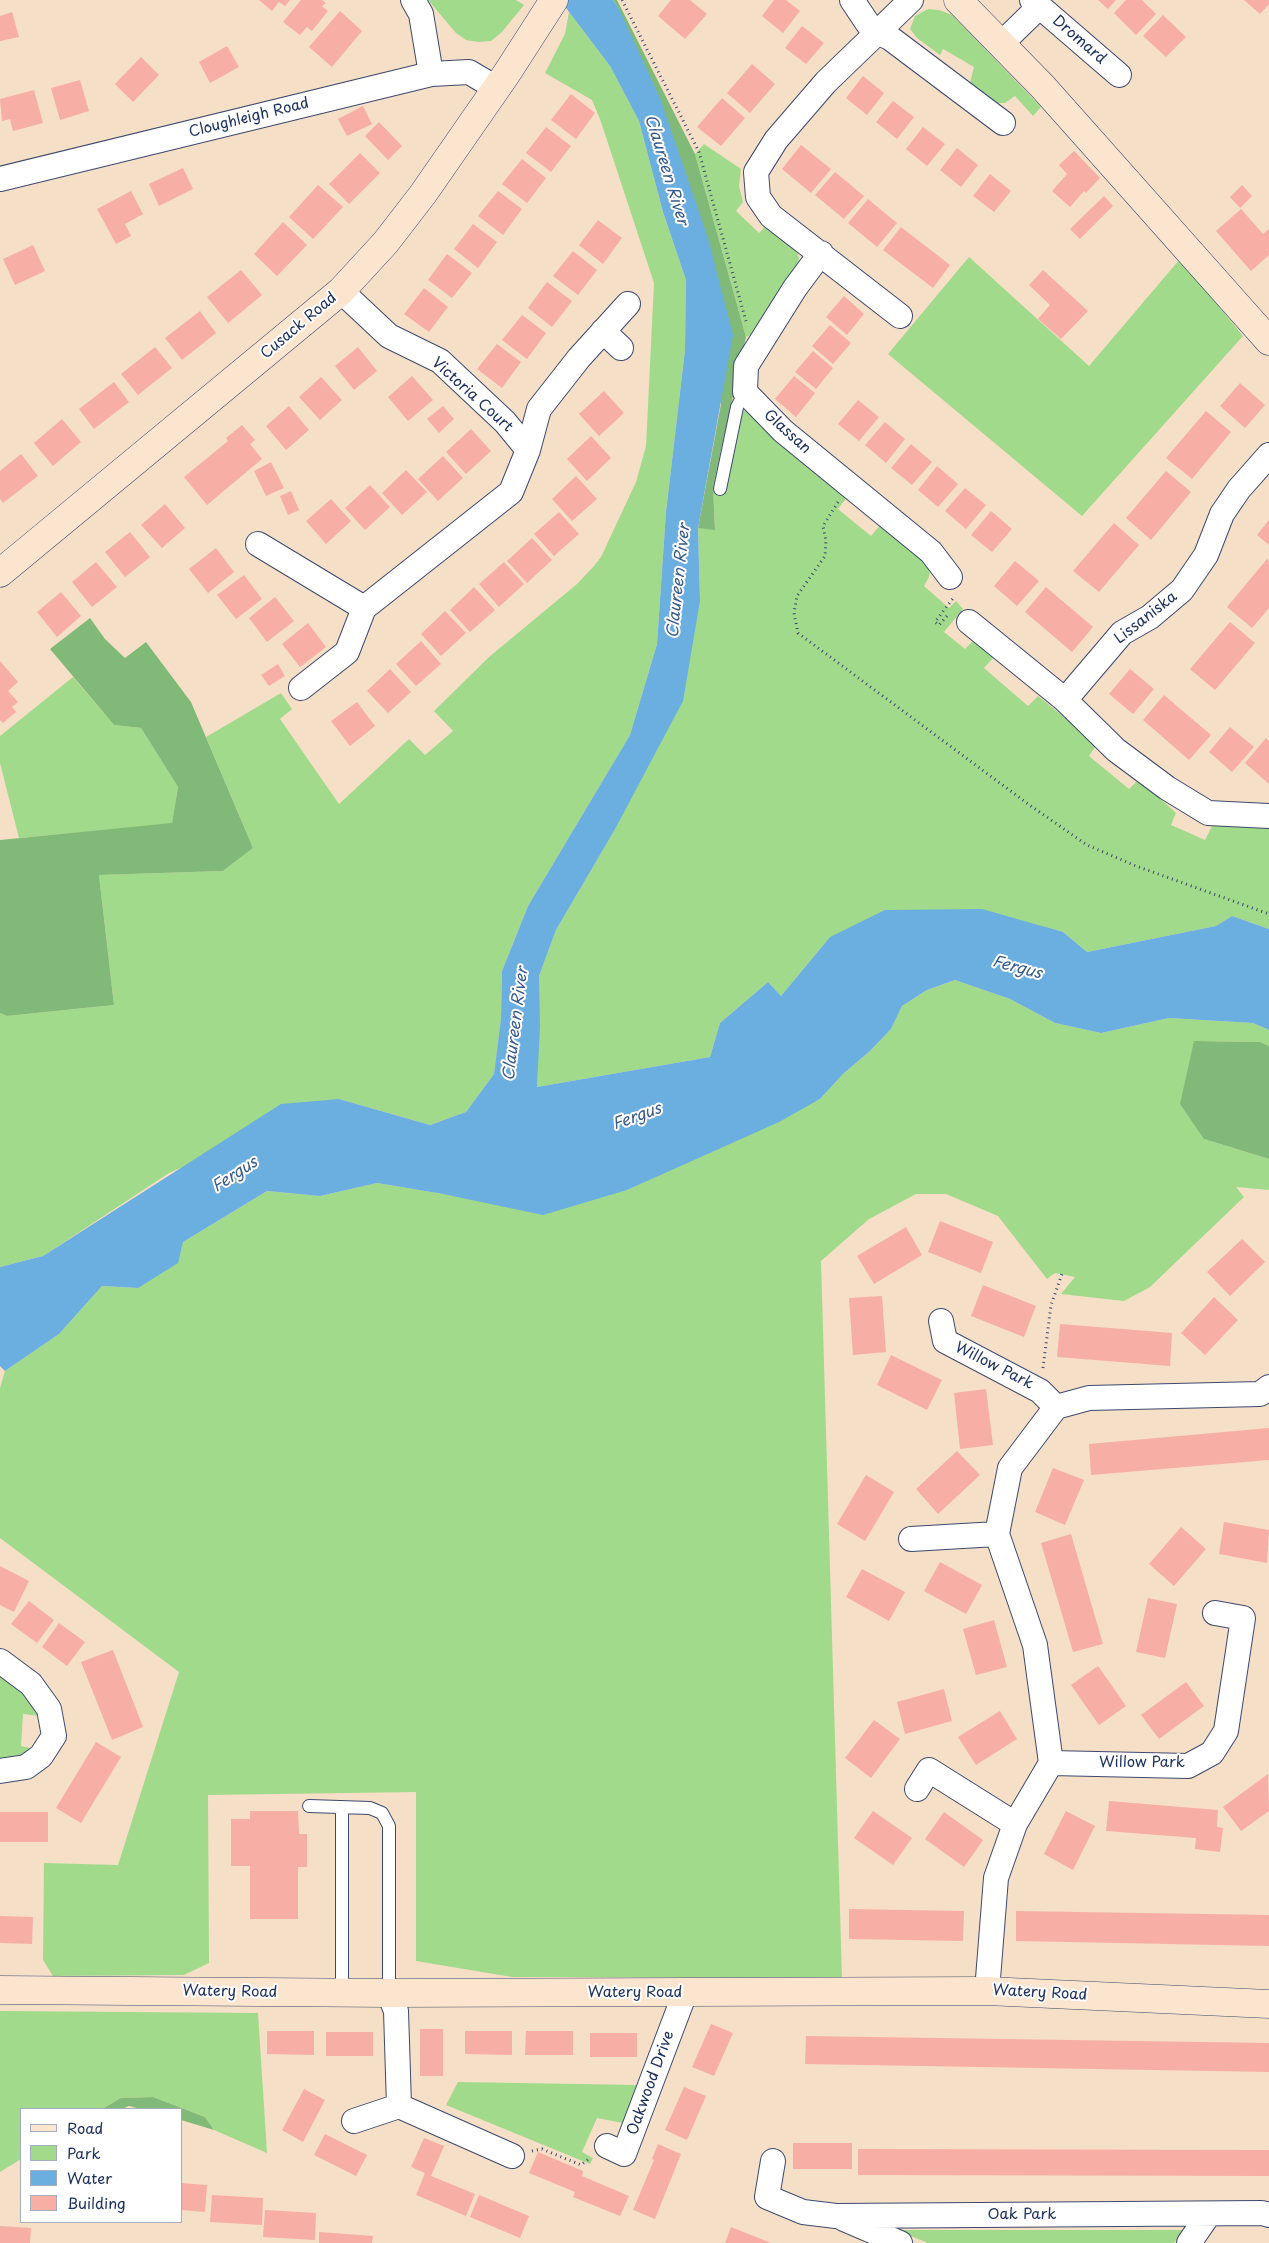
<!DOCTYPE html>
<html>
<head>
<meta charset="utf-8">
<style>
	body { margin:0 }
	#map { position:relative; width:1269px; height:2243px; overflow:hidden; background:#f6dfc7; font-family:"Playpen Sans",sans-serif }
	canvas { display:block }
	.legend { position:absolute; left:20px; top:2108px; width:162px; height:115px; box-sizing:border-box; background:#fff; border:1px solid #a4acbf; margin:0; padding:6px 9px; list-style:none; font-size:15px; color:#1b2f5e }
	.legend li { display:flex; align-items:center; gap:10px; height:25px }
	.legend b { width:25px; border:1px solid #a4acbf }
</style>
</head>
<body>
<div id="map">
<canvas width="1269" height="2243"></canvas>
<ul class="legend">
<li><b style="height:6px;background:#fce5cf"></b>Road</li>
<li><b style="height:14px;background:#a2da8c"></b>Park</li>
<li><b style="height:14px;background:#6baee0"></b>Water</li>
<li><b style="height:14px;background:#f7aea5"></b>Building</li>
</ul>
</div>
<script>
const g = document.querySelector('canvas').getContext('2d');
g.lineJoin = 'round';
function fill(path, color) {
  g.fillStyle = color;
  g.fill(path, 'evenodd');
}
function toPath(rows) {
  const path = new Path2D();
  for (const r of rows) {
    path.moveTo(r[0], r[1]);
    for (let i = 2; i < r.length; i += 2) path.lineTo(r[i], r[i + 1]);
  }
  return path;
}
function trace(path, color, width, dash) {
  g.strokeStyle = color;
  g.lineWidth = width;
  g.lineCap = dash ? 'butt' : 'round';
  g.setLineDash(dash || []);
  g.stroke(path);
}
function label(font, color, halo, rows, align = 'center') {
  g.font = font + ' "Playpen Sans",sans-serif';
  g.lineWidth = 4;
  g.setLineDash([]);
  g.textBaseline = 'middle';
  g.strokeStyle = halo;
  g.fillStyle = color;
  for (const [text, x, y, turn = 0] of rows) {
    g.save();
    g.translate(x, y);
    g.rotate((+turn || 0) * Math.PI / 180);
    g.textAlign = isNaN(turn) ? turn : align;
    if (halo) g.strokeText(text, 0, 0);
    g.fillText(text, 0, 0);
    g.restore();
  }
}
const green = toPath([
	[428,0,516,0,524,5,502,32,491,41,479,42,466,40,456,33],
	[928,9,939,10,952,15,1041,107,1033,116,1015,96,1005,103,996,103,983,96,970,83,974,67,943,49,940,55,917,38,910,29,915,16],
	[569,12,610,66,639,121,663,212,686,280,685,350,666,512,657,644,630,735,528,906,502,971,501,1018,494,1074,466,1112,430,1125,339,1099,169,1173,43,1256,0,1267,0,1013,7,1016,114,1005,99,875,223,871,253,848,206,737,281,693,292,709,280,719,339,804,409,739,425,755,453,731,434,711,489,657,577,584,594,566,601,557,636,482,646,446,654,283,600,119,592,100,545,73,565,34],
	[704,144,741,169,739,186,743,202,736,211,759,233,767,225,794,245,799,258,797,270,756,333,746,337,695,154],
	[969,257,1089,366,1180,259,1243,336,1082,516,888,354],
	[731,406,746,411,847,497,838,509,871,536,881,524,925,560,930,568,929,577,924,586,949,608,956,601,963,609,944,632,965,649,973,641,993,658,984,668,1028,706,1038,696,1097,744,1089,756,1129,789,1136,782,1143,783,1176,813,1171,825,1205,840,1212,826,1269,824,1269,929,1232,916,1216,926,1087,952,1063,932,830,937,781,996,768,982,720,1023,710,1057,537,1087,539,976,556,930,614,831,700,601,698,528,715,529,713,486],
	[73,677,114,725,141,728,178,787,172,824,19,838,0,763,0,736],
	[955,980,1010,999,1055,1023,1101,1033,1169,1018,1253,1023,1269,1030,1269,1046,1260,1042,1194,1041,1204,1139,1269,1159,1269,1190,1236,1187,1244,1197,1150,1287,1124,1301,1061,1294,1075,1277,1055,1273,1047,1279,998,1216,946,1194,916,1194,869,1219,821,1261,842,1978,512,1977,416,1961,416,1792,208,1795,209,1963,184,1975,53,1976,43,1960,44,1863,118,1865,179,1672,0,1538,0,1388,5,1371,59,1334,102,1286,138,1288,183,1242,267,1191,320,1196,377,1183,443,1194,627,1190,820,1099,843,1074,870,1051,891,1029,902,1006,927,990],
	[0,1674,21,1688,34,1703,39,1716,23,1714,21,1746,35,1749,26,1758,0,1761],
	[0,2011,258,2013,267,2153,214,2130,205,2117,153,2097,121,2098,102,2109,21,2109,21,2159,0,2172],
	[458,2082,638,2085,623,2123,597,2118,582,2152,593,2158,590,2164,446,2105],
	[896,2230,1183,2230,1174,2243,928,2243]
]);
const forest = toPath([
	[613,0,617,0,695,154,746,337,713,486,715,530,698,528,721,404,618,7],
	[90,618,105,639,125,658,146,642,191,702,253,848,223,871,99,875,114,1005,7,1016,0,1013,0,840,172,823,178,787,141,728,114,725,50,649],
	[1194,1041,1260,1042,1269,1046,1269,1159,1204,1139,1180,1104],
	[153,2097,205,2117,214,2130,181,2120,181,2109,141,2109,129,2106,122,2109,102,2109,121,2098]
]);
const water = toPath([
	[560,0,613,0,618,7,660,98,708,238,733,335,698,528,700,601,683,701,614,831,556,930,539,976,540,1026,537,1087,710,1057,720,1023,768,982,781,996,830,937,885,910,982,909,1063,932,1087,952,1216,926,1232,916,1269,929,1269,1030,1253,1023,1169,1018,1101,1033,1055,1023,1010,999,955,980,927,990,902,1006,891,1029,870,1051,843,1074,820,1099,779,1122,627,1190,543,1215,443,1194,377,1183,320,1196,267,1191,183,1242,178,1263,138,1288,102,1286,59,1334,5,1371,0,1366,0,1267,43,1256,281,1104,339,1099,430,1125,466,1112,494,1074,501,1018,502,971,528,906,630,735,657,644,666,512,685,350,686,280,663,212,639,121,610,66]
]);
const building = toPath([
	[259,0,290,0,285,6,279,2,272,11],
	[301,0,322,0,326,3,322,6,328,11,312,31,307,27,300,35,283,22],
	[671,0,690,0,707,14,685,39,658,16],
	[774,0,786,0,800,11,783,33,762,16],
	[1098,0,1116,0,1108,9],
	[1126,0,1142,0,1156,14,1136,35,1114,13],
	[1244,0,1269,0,1269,4,1260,14],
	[340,11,362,31,332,67,309,47],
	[12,12,19,37,0,41,0,16],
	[1163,15,1186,37,1166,57,1143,36],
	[802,26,824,43,806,64,785,48],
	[227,46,239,67,210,83,199,62],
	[141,57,159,75,133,102,115,84],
	[752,64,775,84,750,113,727,93],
	[863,76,884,93,867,115,846,98],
	[80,80,89,111,60,120,51,88],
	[34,90,43,123,13,131,10,119,2,121,0,99],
	[571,94,595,113,576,139,551,120],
	[722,98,745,118,721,146,697,127],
	[893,101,914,117,897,139,876,122],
	[363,106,372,124,347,136,338,119],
	[379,122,402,146,388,160,365,136],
	[546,127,571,146,551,172,526,153],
	[923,127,945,144,927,166,906,149],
	[801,145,831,169,811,193,782,169],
	[957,148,978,165,961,187,940,170],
	[1074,151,1100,178,1086,193,1084,191,1070,207,1052,191,1067,174,1059,165],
	[360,153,380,173,349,204,329,184],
	[522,159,546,178,527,203,502,184],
	[183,168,193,189,159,206,149,184],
	[835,172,864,196,844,219,815,195],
	[990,174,1011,191,994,212,973,196],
	[318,185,343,207,313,239,289,217],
	[1242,185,1252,196,1240,208,1230,197],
	[131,191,143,214,125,224,131,236,116,244,97,209],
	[498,191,522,209,503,235,478,216],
	[1104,196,1113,206,1080,239,1070,229],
	[868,199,897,223,877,247,848,223],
	[1241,209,1263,234,1269,229,1269,255,1251,271,1216,231],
	[598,220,622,238,603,264,579,245],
	[283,222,307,245,277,276,254,254],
	[473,224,497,242,478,268,454,249],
	[901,227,950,265,933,288,883,250],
	[33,245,45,271,15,285,3,259],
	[573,251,597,270,578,295,553,276],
	[447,254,472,273,452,298,428,280],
	[241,270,262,295,228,323,207,297],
	[1043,270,1088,311,1061,339,1038,319,1050,305,1029,285],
	[547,282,572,301,552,327,528,308],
	[424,288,448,307,429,332,404,314],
	[844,296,864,314,847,335,826,317],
	[200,311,216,333,182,360,165,338],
	[522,315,546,333,527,359,502,340],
	[830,325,851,343,833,364,812,346],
	[497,344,521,362,502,388,477,369],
	[155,347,172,368,138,395,121,374],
	[358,347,377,371,354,390,335,366],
	[813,351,833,368,816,389,795,372],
	[412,376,433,400,408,421,388,397],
	[794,376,815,393,796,417,775,399],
	[321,377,342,400,320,420,299,397],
	[114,382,129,402,94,429,79,409],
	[1240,383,1265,405,1245,428,1220,406],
	[604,391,624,413,599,436,579,414],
	[858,400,879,417,859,441,838,424],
	[289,406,309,430,286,450,266,426],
	[443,406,454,419,439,433,427,419],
	[1206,411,1231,432,1192,479,1166,458],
	[62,419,81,442,53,466,34,443],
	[885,422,905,439,886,463,865,445],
	[242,425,255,440,250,444,262,459,207,505,184,477,228,441,226,438],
	[471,429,491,451,466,474,446,452],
	[591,436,611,458,587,481,567,459],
	[911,444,932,462,912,485,891,468],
	[21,454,38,476,3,503,0,499,0,471],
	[443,456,463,478,438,501,418,479],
	[271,462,284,488,266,496,254,471],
	[937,466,958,484,938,507,918,490],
	[406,470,427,492,402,515,382,493],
	[1166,471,1191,492,1151,540,1126,518],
	[576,476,597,499,572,521,552,499],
	[370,485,390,507,365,530,345,508],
	[965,488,986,505,966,529,945,511],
	[291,491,299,510,288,515,280,496],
	[331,499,351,521,326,544,306,521],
	[165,504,185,528,162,548,141,525],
	[991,511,1012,529,992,552,971,535],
	[559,512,579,534,554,556,534,534],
	[1269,520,1269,545,1257,535],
	[1114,523,1139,545,1099,592,1073,571],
	[130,532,150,557,125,577,105,552],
	[532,538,552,560,527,583,507,561],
	[216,548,234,572,208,593,189,569],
	[1267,559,1269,561,1269,608,1252,628,1227,607],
	[1015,561,1039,581,1017,606,994,586],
	[96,562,117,587,92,607,72,582],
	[504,562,524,584,499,607,479,584],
	[244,575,262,599,236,619,217,595],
	[474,587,495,610,470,632,450,610],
	[1046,587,1093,627,1072,652,1025,612],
	[61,592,81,616,57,637,37,612],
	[275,597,294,621,267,642,249,618],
	[445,611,466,633,441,656,421,634],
	[1230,622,1255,643,1215,690,1190,669],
	[308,623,326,647,300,667,282,644],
	[421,641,441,664,416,686,396,664],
	[0,661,18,682,8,691,18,702,12,707,16,712,3,723,0,720],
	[278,664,285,676,269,686,261,675],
	[390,669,411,692,388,713,367,691],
	[1130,669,1154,689,1133,714,1109,694],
	[1164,695,1211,735,1189,760,1143,720],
	[357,702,375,726,350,746,331,721],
	[1230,727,1254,747,1232,772,1209,752],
	[1266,738,1269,741,1269,784,1245,763],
	[940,1221,993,1242,981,1273,928,1252],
	[906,1227,922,1255,874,1284,857,1256],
	[1242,1239,1265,1262,1230,1296,1207,1272],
	[983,1285,1036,1306,1024,1337,971,1316],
	[882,1296,886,1352,853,1355,849,1298],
	[1214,1297,1238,1320,1205,1355,1181,1333],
	[1060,1324,1172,1333,1170,1366,1057,1357],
	[891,1355,942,1380,927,1410,877,1385],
	[986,1389,993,1445,960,1449,954,1393],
	[1269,1428,1269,1460,1091,1475,1089,1444],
	[957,1451,980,1475,938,1514,916,1489],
	[1053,1468,1084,1480,1065,1525,1035,1512],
	[866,1475,894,1492,865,1541,837,1524],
	[1224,1522,1269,1530,1267,1563,1219,1554],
	[1181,1527,1206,1549,1174,1586,1149,1564],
	[1071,1534,1103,1644,1073,1652,1041,1543],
	[940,1562,982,1585,966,1614,924,1591],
	[0,1566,29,1581,14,1612,0,1605],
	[862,1569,905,1592,889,1621,846,1597],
	[1148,1598,1177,1604,1165,1658,1136,1652],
	[29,1601,54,1620,37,1643,11,1624],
	[994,1620,1007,1667,976,1675,963,1629],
	[59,1623,85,1642,67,1666,42,1647],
	[113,1650,143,1727,112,1740,81,1662],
	[1098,1666,1126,1706,1099,1725,1071,1685],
	[1186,1682,1204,1706,1159,1739,1141,1715],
	[944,1689,952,1721,905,1734,897,1702],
	[1000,1711,1017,1739,976,1765,958,1737],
	[874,1720,900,1739,871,1778,845,1758],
	[96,1742,121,1757,81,1823,56,1808],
	[1268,1774,1269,1811,1241,1831,1223,1807],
	[1109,1801,1218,1810,1217,1827,1223,1828,1220,1852,1195,1849,1196,1838,1106,1831],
	[250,1811,298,1811,299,1834,307,1834,307,1867,298,1867,298,1919,250,1919,250,1866,231,1866,231,1819,250,1819],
	[873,1811,912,1838,893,1865,854,1838],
	[1066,1811,1095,1826,1073,1870,1044,1854],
	[0,1812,48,1812,48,1842,0,1842],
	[944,1812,983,1840,964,1867,925,1839],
	[849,1909,964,1911,963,1941,849,1939],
	[1016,1911,1269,1915,1269,1946,1016,1941],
	[0,1916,33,1917,32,1944,0,1943],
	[711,2024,733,2033,714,2076,692,2067],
	[420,2029,443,2029,443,2076,420,2076],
	[267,2031,314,2031,314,2055,267,2054],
	[465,2031,512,2031,512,2055,465,2054],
	[526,2031,573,2031,573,2055,525,2055],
	[326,2032,373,2032,373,2056,326,2056],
	[590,2033,637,2033,637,2057,590,2057],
	[806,2036,1269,2043,1269,2072,805,2064],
	[684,2087,706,2096,687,2140,665,2130],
	[304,2089,325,2100,303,2142,282,2130],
	[325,2134,367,2155,356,2176,314,2155],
	[424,2138,444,2146,431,2176,475,2194,466,2216,416,2195,425,2173,411,2167],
	[793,2143,852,2143,852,2169,793,2169],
	[658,2144,681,2154,655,2219,633,2210,654,2160,652,2159],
	[858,2149,1269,2150,1269,2176,858,2175],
	[538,2152,583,2171,582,2176,629,2196,620,2216,573,2197,575,2192,529,2173],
	[181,2183,207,2185,205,2212,181,2210],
	[212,2195,263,2198,262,2225,210,2222],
	[479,2195,529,2216,520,2238,470,2217],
	[265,2210,316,2213,315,2240,263,2237],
	[0,2226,31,2228,30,2243,0,2243],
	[731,2227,771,2243,725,2243],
	[319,2232,373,2236,372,2243,319,2243]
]);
const path = toPath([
	[622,0,699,152,747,325],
	[838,502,823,526,826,541,825,556,797,596,794,613,798,633,1028,804,1087,845,1136,866,1269,914],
	[947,616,939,625,935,622,954,597],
	[1043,1368,1051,1305,1063,1271],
	[532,2151,542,2149,581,2165,590,2158]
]);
const lane = toPath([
	[720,489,737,407,745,392],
	[309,1806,370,1808,382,1813,389,1826,389,1993],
	[342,1993,342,1807]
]);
const street = toPath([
	[413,0,421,14,431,74],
	[852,0,868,24,877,32,890,38,1003,123],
	[1032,0,1119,75],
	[1002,43,1040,6],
	[0,179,431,74,469,72,496,88],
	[821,253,795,288,746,366,745,392,783,431,931,552,950,577],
	[341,291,389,336,440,361,505,422,528,450],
	[900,316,771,216,758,197,756,172,776,140,826,82,911,0],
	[603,331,621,348],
	[258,544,364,608],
	[969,622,1065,700,1116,750,1167,788,1208,813,1269,816],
	[301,688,347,652,364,608,511,492,528,450,539,409,579,358,628,304],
	[1065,700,1122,633,1150,617,1182,590,1206,555,1222,514,1239,489,1269,455],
	[1056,1407,1089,1398,1260,1394,1269,1387],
	[997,1534,1035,1645,1051,1763],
	[911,1539,997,1534,1010,1468,1056,1407,1040,1391,945,1341,941,1321],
	[0,1661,31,1684,49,1709,54,1736,41,1756,26,1767,0,1771],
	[917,1789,929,1770,1015,1824],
	[987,1991,996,1878,1015,1824,1051,1763,1188,1766,1212,1753,1226,1731,1243,1618,1215,1613],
	[389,1993,396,2011,399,2106],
	[354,2121,399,2106,512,2156],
	[607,2146,624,2154,685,1993],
	[773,2161,767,2197,803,2212,836,2216,1262,2213,1269,2215],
	[844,2219,900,2243],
	[1189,2243,1209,2214]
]);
const secondary = toPath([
	[958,0,1043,87,1269,341],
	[0,573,341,291,386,242,423,194,507,73,554,0],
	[0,1990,389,1993,987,1991,1269,2004]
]);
const streetNames = [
	["Dromard",1079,40,41],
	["Cloughleigh Road",249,118,-14],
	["Cusack Road",299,326,-40],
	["Victoria Court",472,395,42],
	["Glassan",787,432,42],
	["Lissaniska",1146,618,-38],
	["Willow Park",994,1366,27],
	["Willow Park",1142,1763],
	["Watery Road",230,1992,1],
	["Watery Road",635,1993],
	["Watery Road",1040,1993,3],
	["Oakwood Drive",651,2083,-70],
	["Oak Park",1022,2215]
];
const waterNames = [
	["Claureen River",666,170,73],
	["Claureen River",679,581,-84],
	["Fergus",1017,968,15],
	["Claureen River",516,1024,-83],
	["Fergus",637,1117,-20],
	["Fergus",235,1175,-33]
];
fill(green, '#a2da8c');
fill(forest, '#81ba78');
fill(water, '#6baee0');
fill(building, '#f7aea5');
trace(lane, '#3c496e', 14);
trace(street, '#3c496e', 26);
trace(secondary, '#3c496e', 29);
trace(path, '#3c496e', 3, [1, 4]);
trace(lane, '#fff', 12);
trace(street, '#fff', 24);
trace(secondary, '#fce5cf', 28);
label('15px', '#1b2f5e', '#fff', streetNames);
label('italic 16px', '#375b8c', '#fff', waterNames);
</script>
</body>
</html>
